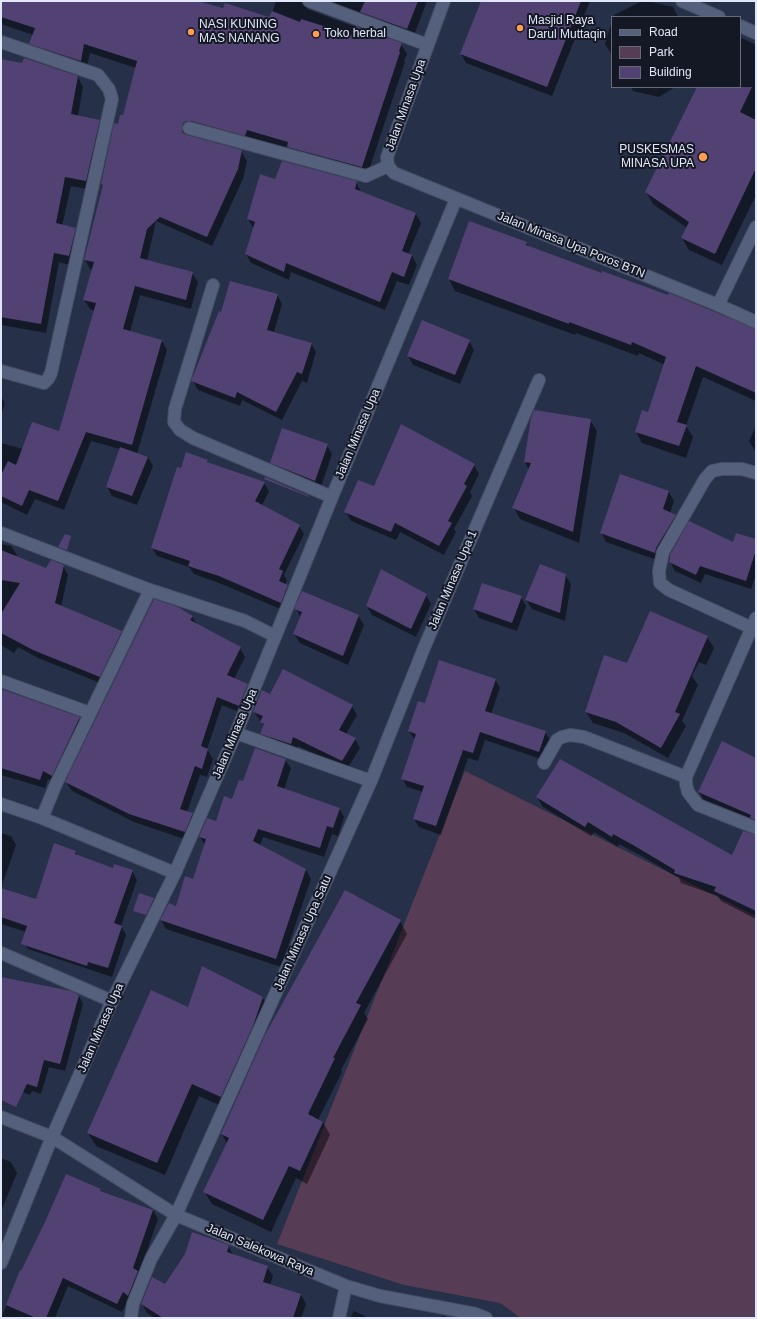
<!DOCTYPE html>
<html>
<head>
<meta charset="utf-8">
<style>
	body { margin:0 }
	#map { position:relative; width:757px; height:1319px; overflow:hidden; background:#263049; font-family:Helvetica,sans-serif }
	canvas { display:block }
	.frame { position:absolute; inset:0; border:2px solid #e0e7f8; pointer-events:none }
	.legend { position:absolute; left:611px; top:16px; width:130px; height:72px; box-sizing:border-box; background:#141824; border:1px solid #666b79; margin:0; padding:5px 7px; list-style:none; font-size:12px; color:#e0e7f8 }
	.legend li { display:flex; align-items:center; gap:8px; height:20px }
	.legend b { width:20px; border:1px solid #666b79 }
</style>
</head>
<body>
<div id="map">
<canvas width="757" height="1319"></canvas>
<div class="frame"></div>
<ul class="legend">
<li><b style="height:5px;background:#54607c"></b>Road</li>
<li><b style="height:11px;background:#573c56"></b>Park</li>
<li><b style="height:11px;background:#514273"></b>Building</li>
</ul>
</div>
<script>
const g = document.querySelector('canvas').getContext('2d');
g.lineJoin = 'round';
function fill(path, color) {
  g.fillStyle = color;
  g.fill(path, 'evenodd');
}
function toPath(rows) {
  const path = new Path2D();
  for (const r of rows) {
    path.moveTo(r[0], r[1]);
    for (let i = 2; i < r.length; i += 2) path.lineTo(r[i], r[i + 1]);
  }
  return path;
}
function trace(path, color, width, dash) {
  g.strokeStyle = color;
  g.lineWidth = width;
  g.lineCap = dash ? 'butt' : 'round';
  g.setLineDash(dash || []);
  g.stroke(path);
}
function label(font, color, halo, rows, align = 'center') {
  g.font = font + ' Helvetica,sans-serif';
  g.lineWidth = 4;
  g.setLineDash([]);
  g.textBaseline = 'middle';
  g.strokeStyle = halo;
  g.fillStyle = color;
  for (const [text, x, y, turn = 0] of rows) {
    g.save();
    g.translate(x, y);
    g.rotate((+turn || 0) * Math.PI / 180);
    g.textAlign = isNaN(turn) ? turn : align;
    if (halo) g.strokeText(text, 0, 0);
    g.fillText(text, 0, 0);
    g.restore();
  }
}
const green = toPath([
	[465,771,756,916,756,1318,521,1318,500,1303,404,1285,277,1244]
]);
const shadow = toPath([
	[1,1,194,1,270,19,276,1,427,1,413,38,310,4,307,9,401,44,407,54,404,61,405,62,367,176,189,132,188,136,241,151,247,161,243,179,212,246,156,221,147,261,192,273,198,282,191,309,140,295,130,332,162,341,167,350,137,454,148,457,153,466,137,505,112,496,107,487,120,449,91,441,64,510,35,499,27,515,3,503,1,500,1,443,23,449,60,433,95,311,90,309,84,300,93,270,90,269,85,260,104,187,102,184,119,125,123,116,136,68,90,53,86,70,36,53,30,44,33,35,1,24],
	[482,1,590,1,552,96,466,63,461,54],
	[642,1,648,1,673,7,678,17,613,17,614,15],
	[612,21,612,55,605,44],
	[742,38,756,45,756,195,722,265,689,250,682,238,687,228,653,204,646,192,718,87,740,87,740,42],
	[1,60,78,77,83,87,78,116,99,121,105,130,91,190,71,186,62,226,75,229,81,238,74,266,59,262,46,333,1,325],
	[631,87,675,87,659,97,633,91],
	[276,181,356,182,361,192,416,214,421,223,408,255,412,256,417,265,409,285,397,281,385,310,291,272,289,280,251,263,246,254,254,229,248,219],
	[526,243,529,247,756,330,756,401,703,377,686,426,693,437,686,458,642,443,636,432,648,413,665,365,639,353,638,356,576,333,575,335,455,291,449,279],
	[277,295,282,304,274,332,311,343,316,352,307,383,302,381,282,420,242,400,240,406,198,390,193,381,222,313],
	[469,341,474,350,460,384,413,365,408,356],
	[1,396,5,403,1,416],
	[590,420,597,431,579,543,520,519,514,508,529,470,525,462],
	[756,426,756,452,749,441],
	[327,445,332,454,320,490,276,472,271,462],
	[207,460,209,464,264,483,269,491,262,505,299,526,304,534,284,575,287,580,285,585,287,586,292,594,285,611,224,585,194,574,189,567,157,556,152,548,182,469],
	[474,465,479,474,470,492,472,496,454,529,456,532,444,555,400,532,396,540,351,521,346,512,375,488],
	[669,492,674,501,670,513,675,516,680,525,660,561,606,542,601,532],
	[756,540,756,574,751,589,705,574,701,583,675,571,670,562,734,543],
	[1,544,11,546,17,555,16,557,47,569,63,566,68,575,61,607,121,632,126,641,105,685,38,658,18,647,14,653,1,645],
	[565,575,571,584,565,621,532,609,526,600],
	[482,585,521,597,526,606,517,631,479,618,474,609],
	[426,595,431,604,416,637,372,615,367,606],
	[296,609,358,616,364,625,348,665,300,643,294,634,301,618],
	[192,616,197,625,240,648,245,657,234,679,247,685,252,694,244,714,222,705,207,749,213,759,207,777,200,775,187,812,192,814,197,823,190,841,134,822,72,791,66,782],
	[707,637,714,648,706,665,699,662,692,676,698,685,682,721,686,726,668,758,624,733,593,723,586,712,628,664],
	[495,679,500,688,491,714,545,732,550,740,544,760,485,740,478,761,468,758,441,835,419,827,414,819,423,792,407,787,402,778,415,740,409,731,426,704],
	[1,690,79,718,84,727,57,784,48,779,45,788,1,775],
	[352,706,357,715,346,734,355,739,360,748,347,769,298,746,296,753,266,743,261,734,264,726,254,712],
	[756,759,756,826,705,802,699,792],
	[285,760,291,768,284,790,339,808,344,817,338,836,332,834,324,857,263,837,260,845,306,870,311,879,281,967,166,929,161,920,176,907,194,880,205,845,200,837,217,822,233,800,244,783],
	[537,797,732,856,756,836,756,919,721,901,718,896,681,883,679,878,640,855,619,844,618,847,594,832,591,836,543,807],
	[1,833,11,836,16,845,1,888],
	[75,851,78,856,113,869,132,871,137,880,121,926,126,935,112,977,28,949,23,941,26,932,1,924,1,889,36,900],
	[400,921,407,934,364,1013,368,1019,341,1070,342,1072,318,1120,323,1122,330,1135,307,1184,296,1178,271,1232,212,1204,204,1191,227,1144,222,1134],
	[1,978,79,996,83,1004,65,1071,49,1067,41,1094,32,1091,30,1095,1,1083],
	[262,997,270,1010,228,1109,199,1096,165,1175,96,1146,88,1133,189,1008],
	[1,1158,11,1162,17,1173,1,1211],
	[66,1176,100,1190,102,1193,153,1210,158,1219,139,1274,143,1281,133,1304,128,1301,122,1312,68,1286,55,1318,1,1318,21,1272,22,1272,46,1222],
	[228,1246,234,1256,267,1267,273,1276,270,1285,301,1295,306,1304,301,1318,155,1318,147,1313,142,1304,165,1285],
	[354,1311,369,1318,350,1318],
	[442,1316,451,1318,441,1318]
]);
const building = toPath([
	[1,1,198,1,223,8,225,3,269,17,272,11,300,22,301,19,352,35,355,26,402,43,399,51,400,52,362,167,287,147,288,142,247,130,245,136,191,121,187,121,183,123,182,130,183,133,187,135,242,150,238,169,207,237,160,217,147,229,140,258,193,272,186,300,135,286,123,329,162,340,132,445,86,432,58,501,29,490,22,506,1,496,1,475,8,461,16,465,32,422,59,431,96,303,83,300,94,262,84,260,103,185,101,184,114,123,118,124,120,115,123,115,137,61,84,44,81,61,29,44,35,28,1,17],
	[365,1,418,1,407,29,360,12],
	[481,1,581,1,547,87,460,54],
	[24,58,78,76,71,114,100,120,86,181,65,177,56,223,76,228,69,256,54,253,41,324,1,317,1,59,22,63],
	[697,87,752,87,740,112,756,120,756,168,715,254,681,238,689,222,645,192],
	[282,161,357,181,355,189,416,213,402,251,412,255,404,277,392,272,380,302,286,263,284,272,245,254,255,222,247,219,260,174,275,179],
	[469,221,527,242,526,245,602,273,602,271,668,295,669,293,756,329,756,393,696,366,677,422,687,425,679,446,635,432,642,410,648,412,666,357,632,342,631,345,569,322,569,324,448,279],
	[230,281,278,294,267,330,312,343,302,374,297,372,276,412,237,392,235,398,191,381,219,311,221,312],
	[422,320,470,340,455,375,407,356],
	[534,410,591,419,573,532,512,508,531,463,524,462,531,418],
	[401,424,475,464,464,484,467,486,448,521,452,523,439,546,395,523,391,532,344,512,358,480,374,486],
	[282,428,328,444,315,481,270,463],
	[120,447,148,457,132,496,106,487],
	[186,452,208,460,207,462,265,482,255,501,300,525,279,569,283,571,279,581,288,585,281,603,219,576,188,566,190,561,151,548,177,467,181,468],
	[620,474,669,491,663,509,676,515,656,548,655,553,600,533],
	[265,477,309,496,309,497,264,479],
	[689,521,733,542,736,533,756,539,756,550,746,581,700,566,696,575,669,562,670,559,670,555],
	[65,534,71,536,67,550,58,547],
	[1,550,46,568,51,560,64,565,55,603,122,631,100,677,33,650,1,633,1,614,20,583,1,580],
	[540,564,566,574,560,613,525,600],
	[381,569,427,594,411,629,366,606],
	[482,583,522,596,512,623,473,609],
	[302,591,359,615,343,656,293,634,302,612,294,609],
	[154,599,178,607,193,616,190,620,241,647,227,675,248,684,239,706,217,697,201,746,208,749,202,769,195,766,180,809,193,813,185,832,129,814,65,782],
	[650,611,708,636,675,712,680,714,661,748,616,722,585,712,604,655,627,663],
	[439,660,496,679,485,711,546,731,539,752,480,732,473,753,463,750,436,826,413,819,424,786,401,779,416,734,408,731,418,701,425,703],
	[283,669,353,705,339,730,356,738,342,761,293,737,291,744,260,734,264,724,260,722,263,716,253,712,262,690,270,694],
	[1,689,80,717,52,776,43,771,40,780,1,768],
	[722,741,756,758,756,820,750,818,751,815,698,792],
	[255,748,286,759,277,786,340,808,333,828,327,826,320,848,258,829,253,841,306,869,276,959,160,920,169,903,176,906,185,876,193,879,206,839,199,837,207,818,216,821,224,796,232,799,239,780,243,781],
	[560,759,732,855,743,831,756,835,756,911,714,891,716,887,674,873,675,870,633,845,613,834,612,837,588,822,585,827,536,797],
	[54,843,76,851,75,854,113,868,114,864,133,870,114,923,122,926,108,968,88,962,87,966,21,944,27,926,1,917,1,888,36,899],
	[345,890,401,920,356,1003,361,1005,333,1058,335,1058,308,1114,323,1122,300,1171,289,1166,263,1220,203,1192,229,1138,221,1134,265,1035],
	[139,893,154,898,146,915,133,911],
	[202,966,263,997,253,1026,221,1097,192,1084,157,1163,87,1133,151,990,188,1007],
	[1,977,71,991,79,995,60,1064,44,1060,37,1087,27,1084,16,1107,1,1100],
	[66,1174,101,1189,100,1191,153,1210,133,1268,138,1271,128,1296,123,1292,117,1304,63,1278,46,1318,36,1318,6,1305,20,1270,21,1271,45,1222],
	[192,1232,229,1245,227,1252,268,1266,263,1282,301,1294,293,1318,163,1318,141,1304,152,1277,165,1284,185,1254]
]);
const minor = toPath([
	[309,1,428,45],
	[682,1,719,17],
	[740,26,756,33],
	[1,42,98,75,109,89,112,99,51,373,48,379,44,383,1,371],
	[189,128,366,176,388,166],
	[388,166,394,173,718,305,756,322],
	[388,166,387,157,444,1],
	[213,285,175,409,174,422,180,430,193,438,332,497],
	[718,305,756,227],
	[1,533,150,590,245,621,275,636],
	[150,590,56,784,42,818,175,873],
	[756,618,686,777,686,784,688,792,698,805,756,828],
	[752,628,669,590,660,583,659,571,663,552,705,479,712,471,722,469,742,469,756,473],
	[1,681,90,713],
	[544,763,557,740,562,737,570,735,584,737,686,777],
	[371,781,424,648,539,380],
	[1,804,42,818],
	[1,953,112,1001],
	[1,1117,52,1137,176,1215,346,1286,380,1296,476,1314,486,1318],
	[1,1263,52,1137,112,1001,175,873,236,733,332,497,456,199],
	[131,1318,133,1304,151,1259,176,1215,371,781,236,733],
	[339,1318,346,1286]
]);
const markers = [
	[520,28,4,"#fc9d53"],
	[191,32,4,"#fc9d53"],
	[316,34,4,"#fc9d53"],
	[703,157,5,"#fc9d53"]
];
const poiNames = [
	["Masjid Raya",528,21],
	["Darul Muttaqin",528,35],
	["NASI KUNING",199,25],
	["MAS NANANG",199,39],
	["Toko herbal",324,34],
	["PUSKESMAS",694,150,"right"],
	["MINASA UPA",694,164,"right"]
];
const streetNames = [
	["Jalan Minasa Upa",406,105,-70],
	["Jalan Minasa Upa Poros BTN",571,245,22],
	["Jalan Minasa Upa",358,434,-67],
	["Jalan Minasa Upa 1",453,580,-67],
	["Jalan Minasa Upa",235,734,-67],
	["Jalan Minasa Upa Satu",303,933,-66],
	["Jalan Minasa Upa",101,1028,-66],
	["Jalan Salekowa Raya",260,1250,23]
];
fill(green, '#573c56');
fill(shadow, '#0007');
fill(building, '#514273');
trace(minor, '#454d63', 14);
trace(minor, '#54607c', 12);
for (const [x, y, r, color] of markers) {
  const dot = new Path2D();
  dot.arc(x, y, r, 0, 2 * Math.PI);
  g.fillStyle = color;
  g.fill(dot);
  trace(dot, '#141824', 1.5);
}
label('12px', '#e0e7f8', '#141824', poiNames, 'left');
label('12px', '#e0e7f8', '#141824', streetNames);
</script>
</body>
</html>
